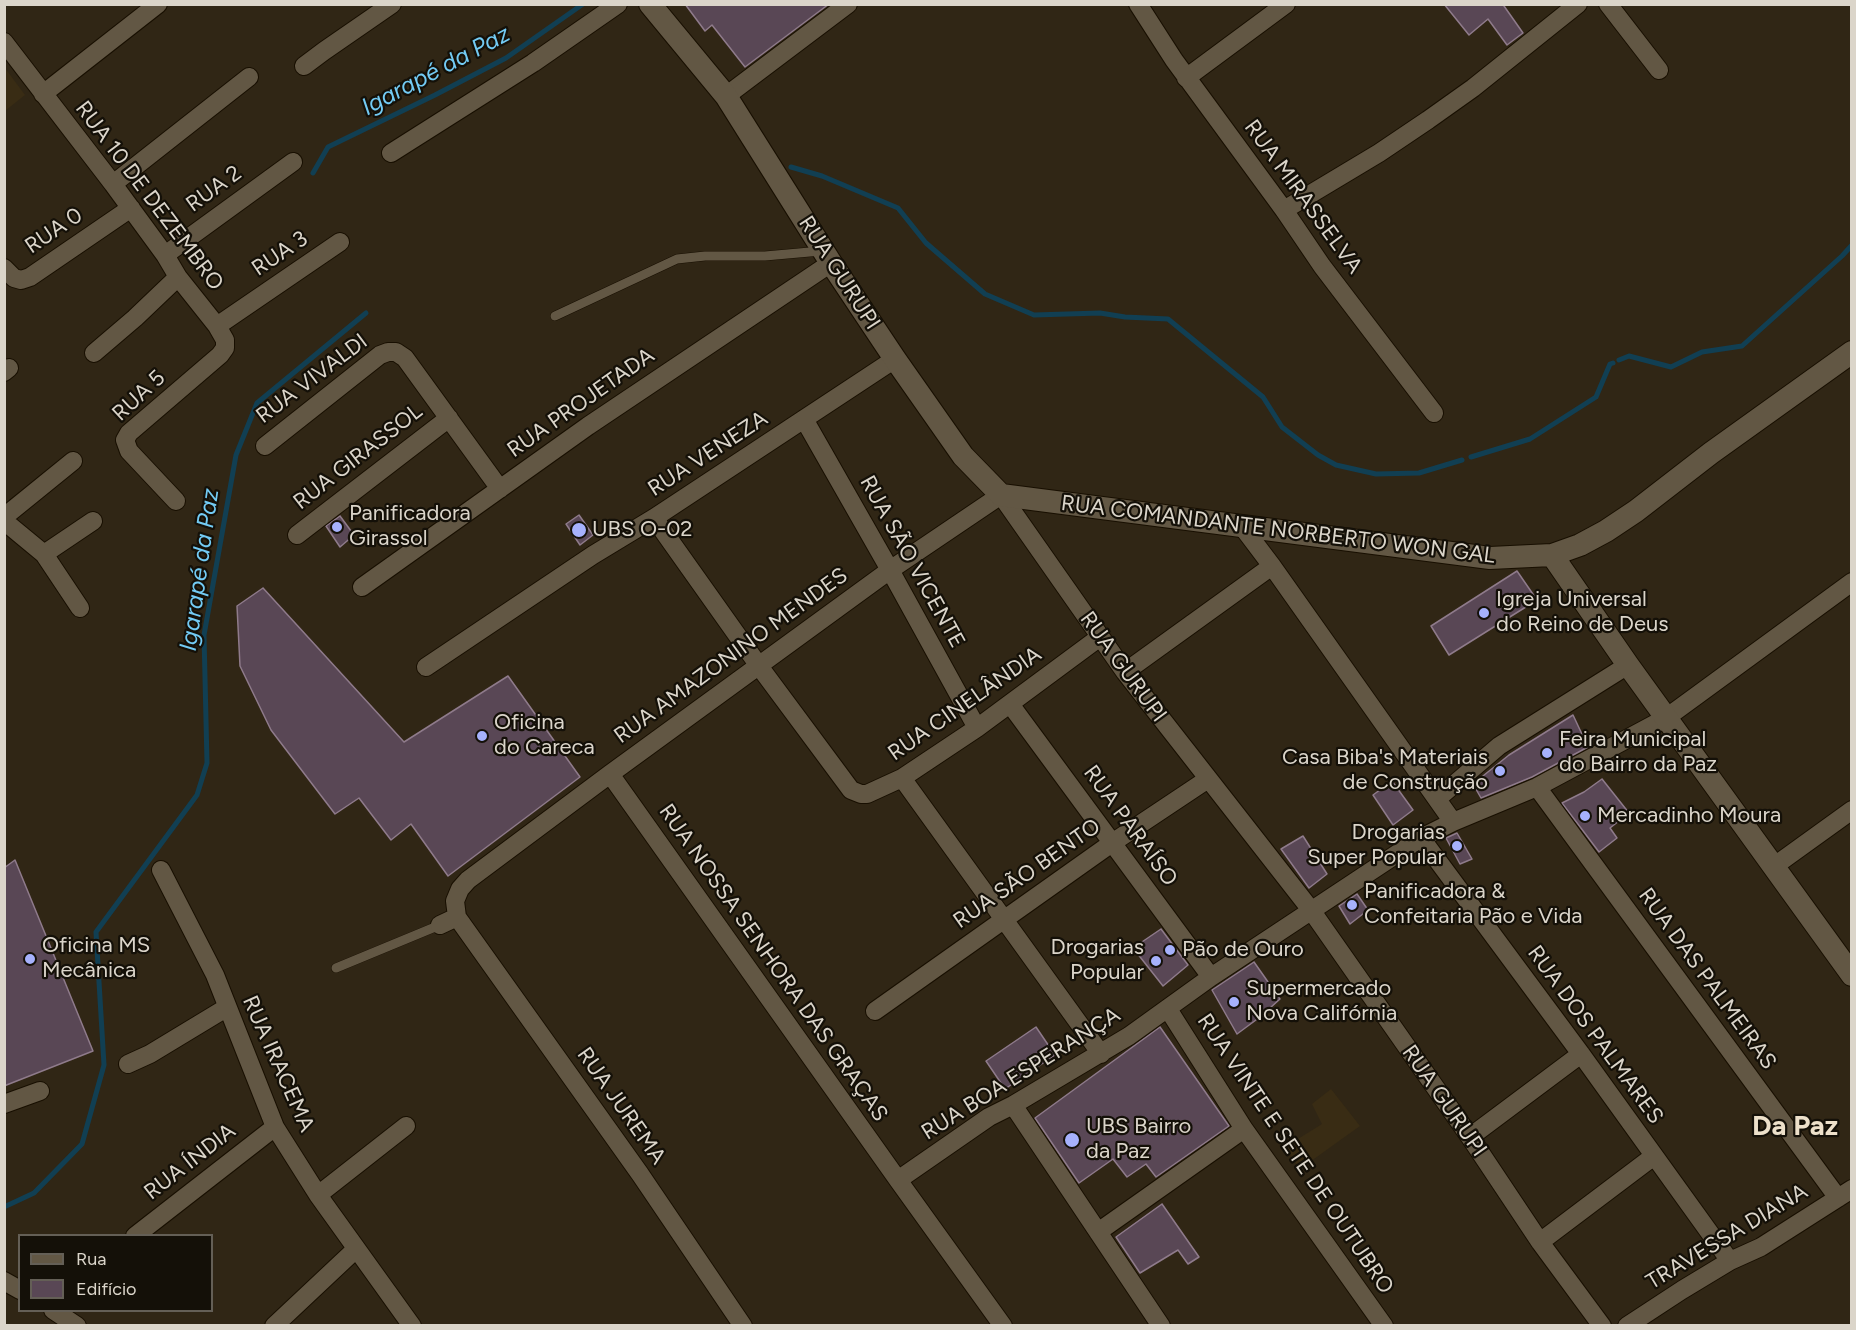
<!DOCTYPE html>
<html>
<head>
<meta charset="utf-8">
<style>
	body { margin:0 }
	#map { position:relative; width:1856px; height:1330px; overflow:hidden; background:#302615; font-family:Figtree,sans-serif }
	canvas { display:block }
	.frame { position:absolute; inset:0; border:6px solid #dbd5ca; pointer-events:none }
	.legend { position:absolute; left:18px; top:1234px; width:195px; height:78px; box-sizing:border-box; background:#141008; border:2px solid #645f56; margin:0; padding:8px 10px; list-style:none; font-size:18px; color:#dbd5ca }
	.legend li { display:flex; align-items:center; gap:12px; height:30px }
	.legend b { width:30px; border:2px solid #645f56 }
</style>
</head>
<body>
<div id="map">
<canvas width="1856" height="1330"></canvas>
<div class="frame"></div>
<ul class="legend">
<li><b style="height:8px;background:#625744"></b>Rua</li>
<li><b style="height:16px;background:#594755"></b>Edifício</li>
</ul>
</div>
<script>
const g = document.querySelector('canvas').getContext('2d');
g.lineJoin = 'round';
function fill(path, color) {
  g.fillStyle = color;
  g.fill(path, 'evenodd');
}
function toPath(rows) {
  const path = new Path2D();
  for (const r of rows) {
    path.moveTo(r[0], r[1]);
    for (let i = 2; i < r.length; i += 2) path.lineTo(r[i], r[i + 1]);
  }
  return path;
}
function trace(path, color, width, dash) {
  g.strokeStyle = color;
  g.lineWidth = width;
  g.lineCap = dash ? 'butt' : 'round';
  g.setLineDash(dash || []);
  g.stroke(path);
}
function label(font, color, halo, rows, align = 'center') {
  g.font = font + ' Figtree,sans-serif';
  g.lineWidth = 4.5;
  g.setLineDash([]);
  g.textBaseline = 'middle';
  g.strokeStyle = halo;
  g.fillStyle = color;
  for (const [text, x, y, turn = 0] of rows) {
    g.save();
    g.translate(x, y);
    g.rotate((+turn || 0) * Math.PI / 180);
    g.textAlign = isNaN(turn) ? turn : align;
    if (halo) g.strokeText(text, 0, 0);
    g.fillText(text, 0, 0);
    g.restore();
  }
}
const built = toPath([
	[5,68,25,95,5,111],
	[1331,1089,1360,1126,1300,1169,1285,1147,1322,1124,1312,1104]
]);
const stream = toPath([
	[791,167,822,176,898,208,926,243,985,294,1034,315,1100,313,1125,317,1168,319,1263,397,1282,427,1318,455,1336,465,1376,474,1419,473,1462,460],
	[313,173,328,147,435,95,506,58,583,4],
	[1619,360,1629,356,1671,367,1702,352,1742,346,1842,256,1852,245],
	[1471,457,1530,439,1596,397,1610,364,1613,363],
	[4,1207,34,1193,82,1144,104,1065,96,932,197,795,207,763,204,635,236,455,257,403,366,313]
]);
const building = toPath([
	[685,4,829,4,745,67,712,25,705,31,685,4],
	[1444,4,1506,4,1504,6,1523,33,1507,45,1488,19,1469,35,1444,4],
	[579,515,593,535,580,545,566,524,579,515],
	[340,516,354,535,340,547,326,526,340,516],
	[1517,571,1537,600,1449,655,1431,626,1517,571],
	[263,588,404,742,508,676,580,777,448,876,411,824,391,840,359,798,335,814,271,730,240,666,237,606,263,588],
	[1573,715,1588,747,1532,777,1481,798,1473,784,1509,755,1573,715],
	[1602,779,1629,813,1610,828,1617,838,1599,852,1562,803,1584,792,1602,779],
	[1392,781,1413,810,1393,825,1373,795,1392,781],
	[1457,833,1472,859,1460,864,1446,838,1457,833],
	[1303,836,1327,874,1309,888,1281,849,1303,836],
	[15,860,93,1051,4,1086,4,868,15,860],
	[1357,894,1368,910,1350,924,1339,906,1357,894],
	[1161,929,1188,965,1163,986,1133,948,1161,929],
	[1254,962,1280,999,1260,1017,1237,1034,1212,990,1254,962],
	[1036,1027,1055,1055,1005,1089,986,1061,1036,1027],
	[1160,1027,1229,1126,1156,1177,1146,1164,1127,1177,1113,1159,1079,1183,1035,1118,1160,1027],
	[1162,1204,1199,1257,1188,1264,1178,1250,1140,1273,1116,1237,1162,1204]
]);
const service = toPath([
	[555,316,677,259,705,256,765,256,821,251],
	[336,968,440,925]
]);
const minor = toPath([
	[1138,4,1174,60,1284,210,1322,266,1434,413],
	[1608,4,1659,70],
	[4,42,113,184,165,255,178,277,217,326,225,340,225,348,220,355,129,433,125,440,129,451,176,501],
	[304,66,324,51,392,4],
	[1186,78,1286,4],
	[43,94,158,4],
	[726,96,848,4],
	[391,153,533,63,618,4],
	[113,184,249,77],
	[1284,210,1379,153,1428,120,1473,88,1578,4],
	[165,255,293,162],
	[4,268,14,278,21,280,30,277,131,208],
	[217,326,340,242],
	[94,353,135,318,178,277],
	[4,372,9,368],
	[804,419,890,570,977,728],
	[265,446,380,355,388,352,396,352,405,358,500,489],
	[4,517,73,461],
	[654,518,759,666,851,790,861,794,867,794,902,778,977,728,1100,637],
	[4,521,44,554,80,608],
	[1241,525,1272,566,1453,822],
	[297,535,449,418],
	[44,554,93,521],
	[362,587,588,426,831,263],
	[426,667,593,555,654,518,895,359],
	[1125,672,1272,566],
	[1010,704,1211,977],
	[610,774,898,1180,1003,1326],
	[902,778,1101,1054],
	[1537,787,1838,1198],
	[1437,799,1499,746,1628,665],
	[1421,838,1581,1054,1730,1261],
	[1773,867,1852,810],
	[161,870,215,975,275,1127,318,1195,412,1326],
	[440,925,457,917],
	[1168,1009,1244,1129,1384,1326],
	[875,1011,1112,843,1208,779],
	[128,1064,150,1054,226,1008],
	[4,1104,40,1091],
	[1013,1105,1161,1326],
	[1470,1137,1581,1054],
	[898,1180,989,1117,1013,1105,1129,1036,1211,977,1421,838,1453,822,1537,787,1666,718,1852,582],
	[318,1195,406,1126],
	[1098,1232,1244,1129],
	[135,1236,275,1127],
	[1540,1242,1654,1156],
	[4,1281,20,1290],
	[53,1310,77,1326],
	[274,1326,356,1249],
	[743,1326,640,1174,457,917,455,901,460,889,468,880,610,774,890,570,1001,495,1125,672,1311,910,1470,1137,1540,1242,1602,1326],
	[1627,1326,1682,1290,1730,1261,1761,1247,1852,1189]
]);
const tertiary = toPath([
	[650,4,726,96,831,263,895,359,963,456,1001,495,1490,558,1552,555,1580,545,1606,531,1636,511,1711,453,1852,352],
	[1552,555,1628,665,1852,975]
]);
const markers = [
	[337,527,6,"#a6b1fc"],
	[579,530,8,"#a6b1fc"],
	[1484,613,6,"#a6b1fc"],
	[482,736,6,"#a6b1fc"],
	[1547,753,6,"#a6b1fc"],
	[1500,771,6,"#a6b1fc"],
	[1585,816,6,"#a6b1fc"],
	[1457,846,6,"#a6b1fc"],
	[1352,905,6,"#a6b1fc"],
	[1170,950,6,"#a6b1fc"],
	[30,959,6,"#a6b1fc"],
	[1156,961,6,"#a6b1fc"],
	[1234,1002,6,"#a6b1fc"],
	[1072,1140,8,"#a6b1fc"]
];
const streetNames = [
	["RUA 2",214,189,-36],
	["RUA 10 DE DEZEMBRO",149,196,53],
	["RUA MIRASSELVA",1303,197,54],
	["RUA 0",54,231,-34],
	["RUA 3",280,254,-34],
	["RUA GURUPI",839,273,57],
	["RUA VIVALDI",312,379,-37],
	["RUA 5",139,396,-43],
	["RUA PROJETADA",581,403,-35],
	["RUA VENEZA",708,454,-33],
	["RUA GIRASSOL",358,457,-38],
	["RUA COMANDANTE NORBERTO WON GAL",1278,530,7],
	["RUA SÃO VICENTE",912,562,61],
	["RUA AMAZONINO MENDES",731,656,-36],
	["RUA GURUPI",1123,667,54],
	["RUA CINELÂNDIA",965,704,-35],
	["RUA PARAÍSO",1130,826,54],
	["RUA SÃO BENTO",1027,874,-35],
	["RUA NOSSA SENHORA DAS GRAÇAS",773,963,55],
	["RUA DAS PALMEIRAS",1707,979,54],
	["RUA DOS PALMARES",1595,1035,54],
	["RUA IRACEMA",278,1064,66],
	["RUA BOA ESPERANÇA",1021,1074,-32],
	["RUA GURUPI",1444,1101,55],
	["RUA JUREMA",621,1106,55],
	["RUA VINTE E SETE DE OUTUBRO",1295,1154,56],
	["RUA ÍNDIA",190,1162,-38],
	["TRAVESSA DIANA",1727,1237,-31]
];
const poiNames = [
	["Panificadora",349,514],
	["Girassol",349,539],
	["UBS O-02",592,530],
	["Igreja Universal",1496,600],
	["do Reino de Deus",1496,625],
	["Oficina",494,723],
	["do Careca",494,748],
	["Feira Municipal",1559,740],
	["do Bairro da Paz",1559,765],
	["Casa Biba's Materiais",1488,758,"right"],
	["de Construção",1488,783,"right"],
	["Mercadinho Moura",1597,816],
	["Drogarias",1445,833,"right"],
	["Super Popular",1445,858,"right"],
	["Panificadora &",1364,892],
	["Confeitaria Pão e Vida",1364,917],
	["Oficina MS",42,946],
	["Mecânica",42,971],
	["Drogarias",1144,948,"right"],
	["Popular",1144,973,"right"],
	["Pão de Ouro",1182,950],
	["Supermercado",1246,989],
	["Nova Califórnia",1246,1014],
	["UBS Bairro",1086,1127],
	["da Paz",1086,1152]
];
const waterNames = [
	["Igarapé da Paz",436,71,-28],
	["Igarapé da Paz",200,570,-82]
];
const districtNames = [
	["Da Paz",1795,1127]
];
fill(built, '#392c14');
trace(stream, '#113f53', 5);
fill(building, '#594755');
trace(building, '#8f7b8b', 1.5);
trace(service, '#180f01', 10);
trace(minor, '#180f01', 20);
trace(tertiary, '#180f01', 24);
trace(service, '#625744', 9);
trace(minor, '#625744', 18);
trace(tertiary, '#625744', 22);
for (const [x, y, r, color] of markers) {
  const dot = new Path2D();
  dot.arc(x, y, r, 0, 2 * Math.PI);
  g.fillStyle = color;
  g.fill(dot);
  trace(dot, '#141008', 2);
}
label('22px', '#dbd5ca', '#141008', streetNames);
label('22px', '#dbd5ca', '#141008', poiNames, 'left');
label('italic 24px', '#73cbf4', '#141008', waterNames);
label('bold 28px', '#ede0ca', '#141008', districtNames);
</script>
</body>
</html>
